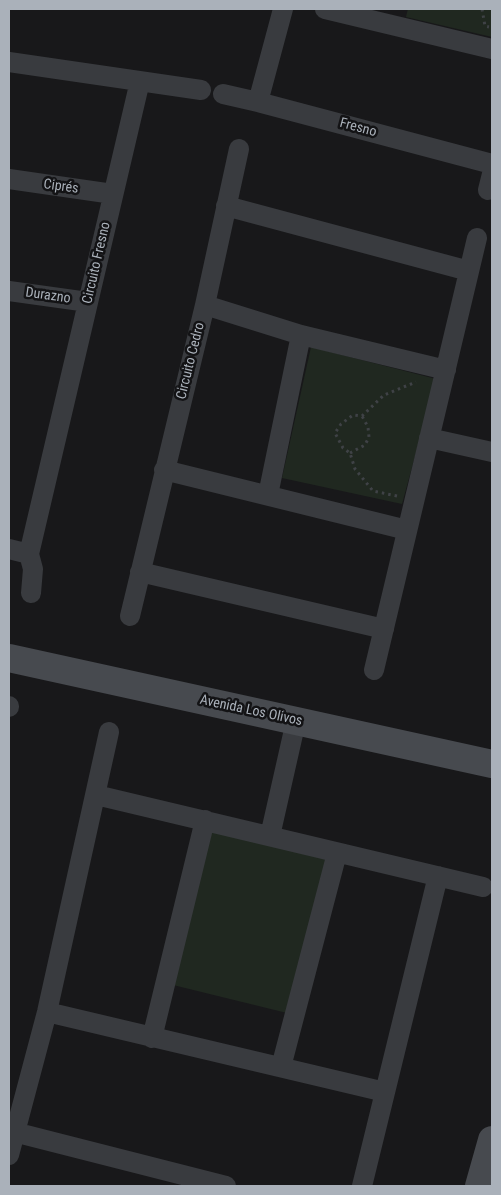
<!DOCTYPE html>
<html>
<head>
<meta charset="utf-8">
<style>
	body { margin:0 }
	#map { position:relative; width:501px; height:1195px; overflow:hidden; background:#18181a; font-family:"Roboto Condensed",sans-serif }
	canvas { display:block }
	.frame { position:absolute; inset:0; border:10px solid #aab1ba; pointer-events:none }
</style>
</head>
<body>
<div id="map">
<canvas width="501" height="1195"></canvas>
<div class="frame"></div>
</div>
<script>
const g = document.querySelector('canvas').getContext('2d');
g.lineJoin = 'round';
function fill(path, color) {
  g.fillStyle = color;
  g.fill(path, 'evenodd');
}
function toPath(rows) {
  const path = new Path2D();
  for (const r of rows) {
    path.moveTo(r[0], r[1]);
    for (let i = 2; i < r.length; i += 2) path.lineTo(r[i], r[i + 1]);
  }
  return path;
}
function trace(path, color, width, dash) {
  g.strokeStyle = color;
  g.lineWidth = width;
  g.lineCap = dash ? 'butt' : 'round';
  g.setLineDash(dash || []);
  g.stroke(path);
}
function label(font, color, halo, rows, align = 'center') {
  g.font = font + ' "Roboto Condensed",sans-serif';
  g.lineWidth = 5;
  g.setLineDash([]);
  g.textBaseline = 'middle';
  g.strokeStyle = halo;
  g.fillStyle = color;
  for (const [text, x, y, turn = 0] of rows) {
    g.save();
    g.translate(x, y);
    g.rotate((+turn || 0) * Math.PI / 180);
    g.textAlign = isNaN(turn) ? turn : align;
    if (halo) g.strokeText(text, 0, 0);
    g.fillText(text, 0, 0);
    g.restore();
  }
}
const green = toPath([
	[408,9,492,9,492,37,406,17],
	[311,347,436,379,402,504,282,478],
	[211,831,328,859,287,1013,173,985]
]);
const path = toPath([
	[482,9,485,26,489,27],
	[350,453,365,445,369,437,368,427,362,416],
	[397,496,373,491,355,469,350,453,343,448,335,433,341,424,353,415,362,416,384,395,416,382]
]);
const street = toPath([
	[325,9,492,49],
	[9,62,201,90],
	[223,94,258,102,492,164],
	[258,102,283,9],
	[9,179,113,194],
	[488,190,492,174],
	[226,206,469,271],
	[9,291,88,302],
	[205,305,301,335,446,370],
	[429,438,492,452],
	[164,470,407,530],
	[268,495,301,335],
	[9,549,29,554],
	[140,572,384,629],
	[31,593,33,569,29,554,140,81],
	[130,616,205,305,239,149],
	[374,670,477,238],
	[9,707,9,706],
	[96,795,483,887],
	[270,836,296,721],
	[47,1012,385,1092],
	[152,1038,205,820],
	[281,1067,337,853],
	[14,1132,226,1186],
	[9,1155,47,1012,109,732],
	[362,1186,438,876]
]);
const secondary = toPath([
	[9,658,492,764],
	[479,1186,492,1140]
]);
const streetNames = [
	["Fresno",358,128,15],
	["Ciprés",61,187,8],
	["Circuito Fresno",97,263,-77],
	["Durazno",48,296,8],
	["Circuito Cedro",191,361,-76],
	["Avenida Los Olivos",251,711,12]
];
fill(green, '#202820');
trace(path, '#3f4246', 3, [2.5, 4]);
trace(street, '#393b3f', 20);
trace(secondary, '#474a4f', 28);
label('14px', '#aab1ba', '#131315', streetNames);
</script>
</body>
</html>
